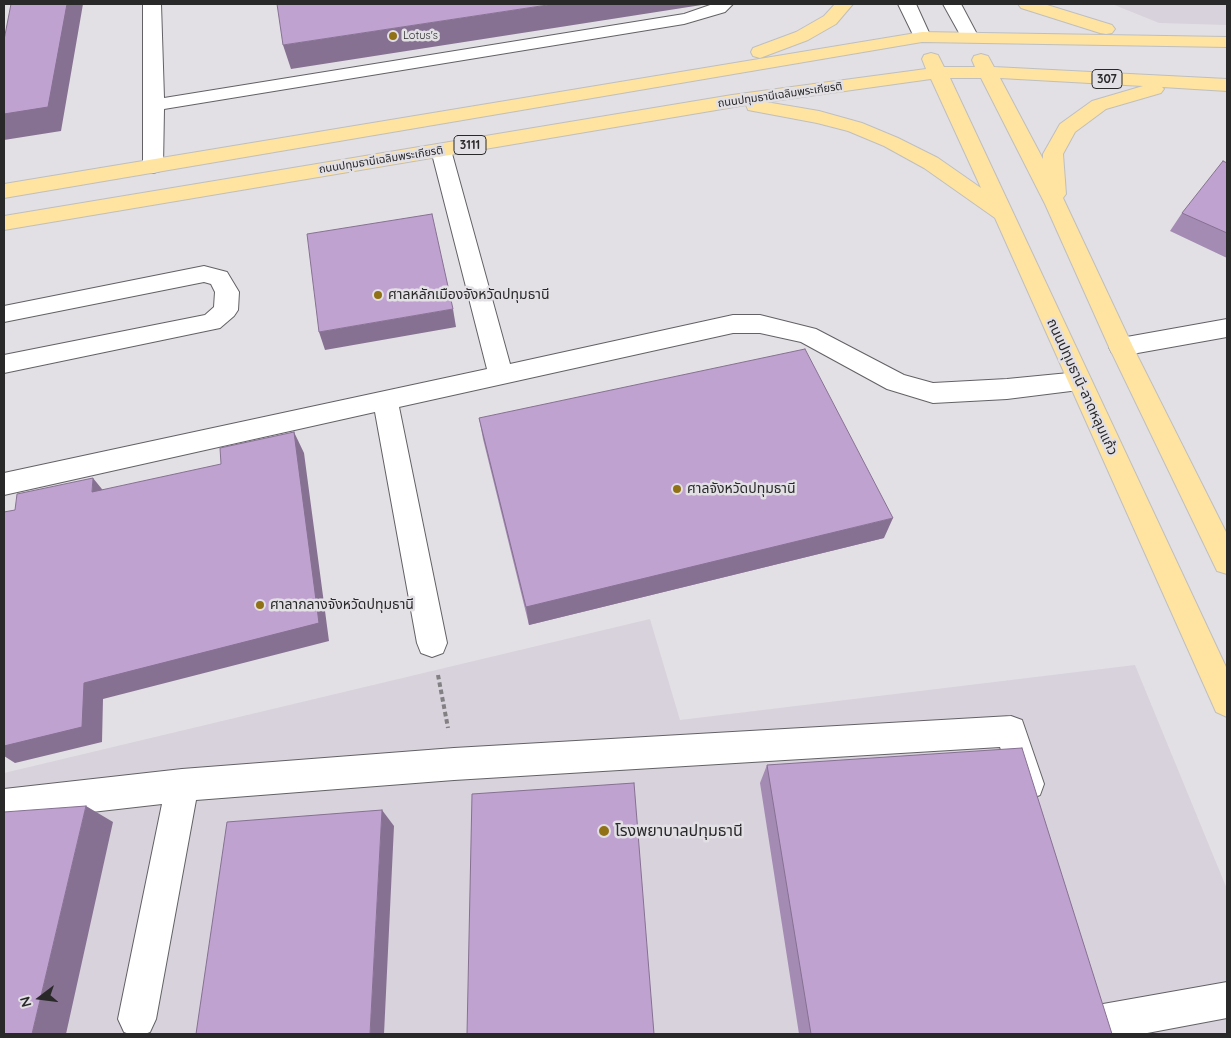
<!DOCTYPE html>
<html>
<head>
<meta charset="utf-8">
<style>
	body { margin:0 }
	#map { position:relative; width:1231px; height:1038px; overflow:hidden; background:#e3e0e5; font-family:Quicksand,sans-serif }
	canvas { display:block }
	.frame { position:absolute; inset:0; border:5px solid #2a292a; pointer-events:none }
	.north { position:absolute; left:15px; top:973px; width:50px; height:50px; -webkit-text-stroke:4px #e3e0e5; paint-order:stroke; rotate:255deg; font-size:14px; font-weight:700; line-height:20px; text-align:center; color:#2a292a }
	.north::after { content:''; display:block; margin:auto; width:18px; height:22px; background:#2a292a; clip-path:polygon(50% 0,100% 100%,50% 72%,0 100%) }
</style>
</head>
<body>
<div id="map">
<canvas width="1231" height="1038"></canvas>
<div class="frame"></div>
<div class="north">N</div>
</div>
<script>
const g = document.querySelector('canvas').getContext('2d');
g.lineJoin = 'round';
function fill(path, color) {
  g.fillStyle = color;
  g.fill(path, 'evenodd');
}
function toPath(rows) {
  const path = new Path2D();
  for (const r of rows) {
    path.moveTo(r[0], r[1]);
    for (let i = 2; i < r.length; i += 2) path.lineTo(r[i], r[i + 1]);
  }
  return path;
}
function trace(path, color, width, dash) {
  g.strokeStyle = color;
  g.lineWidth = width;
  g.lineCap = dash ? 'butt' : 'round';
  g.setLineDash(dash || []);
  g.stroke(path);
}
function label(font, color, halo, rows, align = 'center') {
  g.font = font + ' Quicksand,"Noto Sans Thai",sans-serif';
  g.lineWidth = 5;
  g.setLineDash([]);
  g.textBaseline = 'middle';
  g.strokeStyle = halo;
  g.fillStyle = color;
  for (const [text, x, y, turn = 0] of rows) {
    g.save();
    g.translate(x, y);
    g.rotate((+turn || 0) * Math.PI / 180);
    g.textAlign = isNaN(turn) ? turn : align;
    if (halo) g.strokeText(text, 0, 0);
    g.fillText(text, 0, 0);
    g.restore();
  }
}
const built = toPath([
	[1112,4,1227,4,1227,25,1159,23],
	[650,619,680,720,1135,665,1227,889,1227,1034,4,1034,4,773]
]);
const path = toPath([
	[438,675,448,728]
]);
const minor = toPath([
	[143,4,161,4,164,98,684,14,713,4,733,4,725,12,684,24,164,109,163,166,160,171,153,173,146,171,143,166,143,4],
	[898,4,916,4,931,37,928,41,922,42,916,41,898,4],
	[943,4,961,4,978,36,975,40,969,41,963,40,943,4],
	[441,144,448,146,451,150,510,364,733,315,760,315,816,329,904,375,933,383,1007,379,1079,372,1088,374,1091,381,1088,388,1079,390,1007,399,933,403,887,389,801,342,760,333,733,333,399,407,447,643,443,653,432,657,421,653,417,643,375,412,4,495,4,473,487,369,431,150,434,146,441,144],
	[204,266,227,272,239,292,238,310,234,316,220,328,4,373,4,355,205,315,214,307,215,292,211,284,204,282,4,322,4,306,204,266],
	[1227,319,1227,337,1121,356,1112,353,1109,347,1112,341,1121,338,1227,319],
	[1011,716,1022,720,1044,784,1040,795,1028,800,1016,795,1000,747,454,780,196,800,156,1019,150,1032,145,1034,129,1034,124,1032,118,1019,162,804,4,822,4,789,182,769,454,748,1011,716],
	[1227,982,1227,1018,1142,1034,1089,1034,1084,1023,1090,1010,1103,1004,1227,982]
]);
const major = toPath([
	[835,4,853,4,836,24,808,40,760,58,753,56,751,52,753,48,796,32,824,16,835,4],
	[1018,4,1044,4,1112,25,1115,29,1112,33,1106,34,1100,33,1021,8,1018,4],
	[922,32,1227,37,1227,47,922,42,4,198,4,184,922,32],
	[931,53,938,55,944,67,975,67,972,60,974,56,981,54,988,56,994,67,1227,79,1227,91,1162,87,1164,89,1161,93,1106,109,1075,132,1063,154,1066,194,1063,198,1133,347,1227,534,1227,574,1217,571,1109,347,1045,204,981,78,950,78,1227,669,1227,717,1216,712,995,218,924,168,884,146,848,131,817,123,748,110,746,105,4,230,4,216,732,95,926,69,922,59,924,55,931,53],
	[1000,78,1143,86,1092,101,1060,124,1043,154,1043,159,1000,78],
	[931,79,981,188,938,158,898,138,862,123,819,111,766,102,931,79]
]);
const wall = toPath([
	[1227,163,1227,258,1170,231,1182,213],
	[479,418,884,538,529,625,483,439],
	[767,765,1112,1034,799,1034,760,783]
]);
const shadedWall = toPath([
	[67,4,83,4,61,131,4,140,4,114],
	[554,4,708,4,291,69,283,45],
	[453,309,456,327,325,350,319,332],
	[294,432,304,453,329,641,103,699,102,742,15,763,4,756,4,746,84,683],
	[93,478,110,499,92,492],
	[893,518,884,538,529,625,526,607],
	[86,806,113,822,66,1034,32,1034],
	[382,810,394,826,384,1034,370,1034]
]);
const building = toPath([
	[11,4,67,4,48,107,4,114,4,40,11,4],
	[277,4,554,4,283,45,277,4],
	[1223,161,1227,163,1227,233,1182,213,1223,161],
	[432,214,453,309,319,332,307,234,432,214],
	[805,349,893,518,526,607,479,418,805,349],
	[294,432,319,623,84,683,82,727,4,746,4,512,15,510,17,494,93,478,92,492,221,464,220,448,294,432],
	[1022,748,1112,1034,811,1034,767,765,1022,748],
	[634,783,654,1034,467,1034,472,794,634,783],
	[86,806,32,1034,4,1034,4,812,86,806],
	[382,810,370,1034,196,1034,227,822,382,810]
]);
const markers = [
	[393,36,5,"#917116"],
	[378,295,5,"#917116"],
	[677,489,5,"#917116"],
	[260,605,5,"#917116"],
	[604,831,6,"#917116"]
];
const farPoinames = [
	["Lotus's",403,36]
];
const farStreetnames = [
	["ถนนปทุมธานีเฉลิมพระเกียรติ",780,95,-8],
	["ถนนปทุมธานีเฉลิมพระเกียรติ",381,160,-9]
];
const shields = [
	[1107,79,30],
	[470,145,32]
];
const shieldNames = [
	["307",1107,79],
	["3111",470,145]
];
const poiNames = [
	["ศาลหลักเมืองจังหวัดปทุมธานี",388,295],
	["ศาลจังหวัดปทุมธานี",687,489],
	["ศาลากลางจังหวัดปทุมธานี",270,605]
];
const streetNames = [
	["ถนนปทุมธานี-ลาดหลุมแก้ว",1082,387,65]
];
const nearPoinames = [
	["โรงพยาบาลปทุมธานี",615,831]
];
fill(built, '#d8d2dc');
trace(minor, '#636165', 2);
trace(major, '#bfbfbf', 2);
trace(path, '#828083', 4, [4.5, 3]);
fill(minor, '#fff');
fill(major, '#fee3a1');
fill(wall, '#a48bb3');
fill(shadedWall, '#867192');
fill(building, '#bfa2d0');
trace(building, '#867192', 1);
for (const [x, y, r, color] of markers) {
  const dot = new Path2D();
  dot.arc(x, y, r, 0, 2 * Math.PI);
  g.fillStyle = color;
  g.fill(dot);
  trace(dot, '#e3e0e5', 2);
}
label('11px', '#2a292a', '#e3e0e5', farPoinames, 'left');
label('11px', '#2a292a', '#e3e0e5', farStreetnames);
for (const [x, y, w] of shields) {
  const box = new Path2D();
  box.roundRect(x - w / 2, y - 9.5, w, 19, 4);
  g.fillStyle = '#e3e0e5';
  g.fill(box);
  trace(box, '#2a292a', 1);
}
label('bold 12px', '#2a292a', null, shieldNames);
label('14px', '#2a292a', '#e3e0e5', poiNames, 'left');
label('14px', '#2a292a', '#e3e0e5', streetNames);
label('16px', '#2a292a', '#e3e0e5', nearPoinames, 'left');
</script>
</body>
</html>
